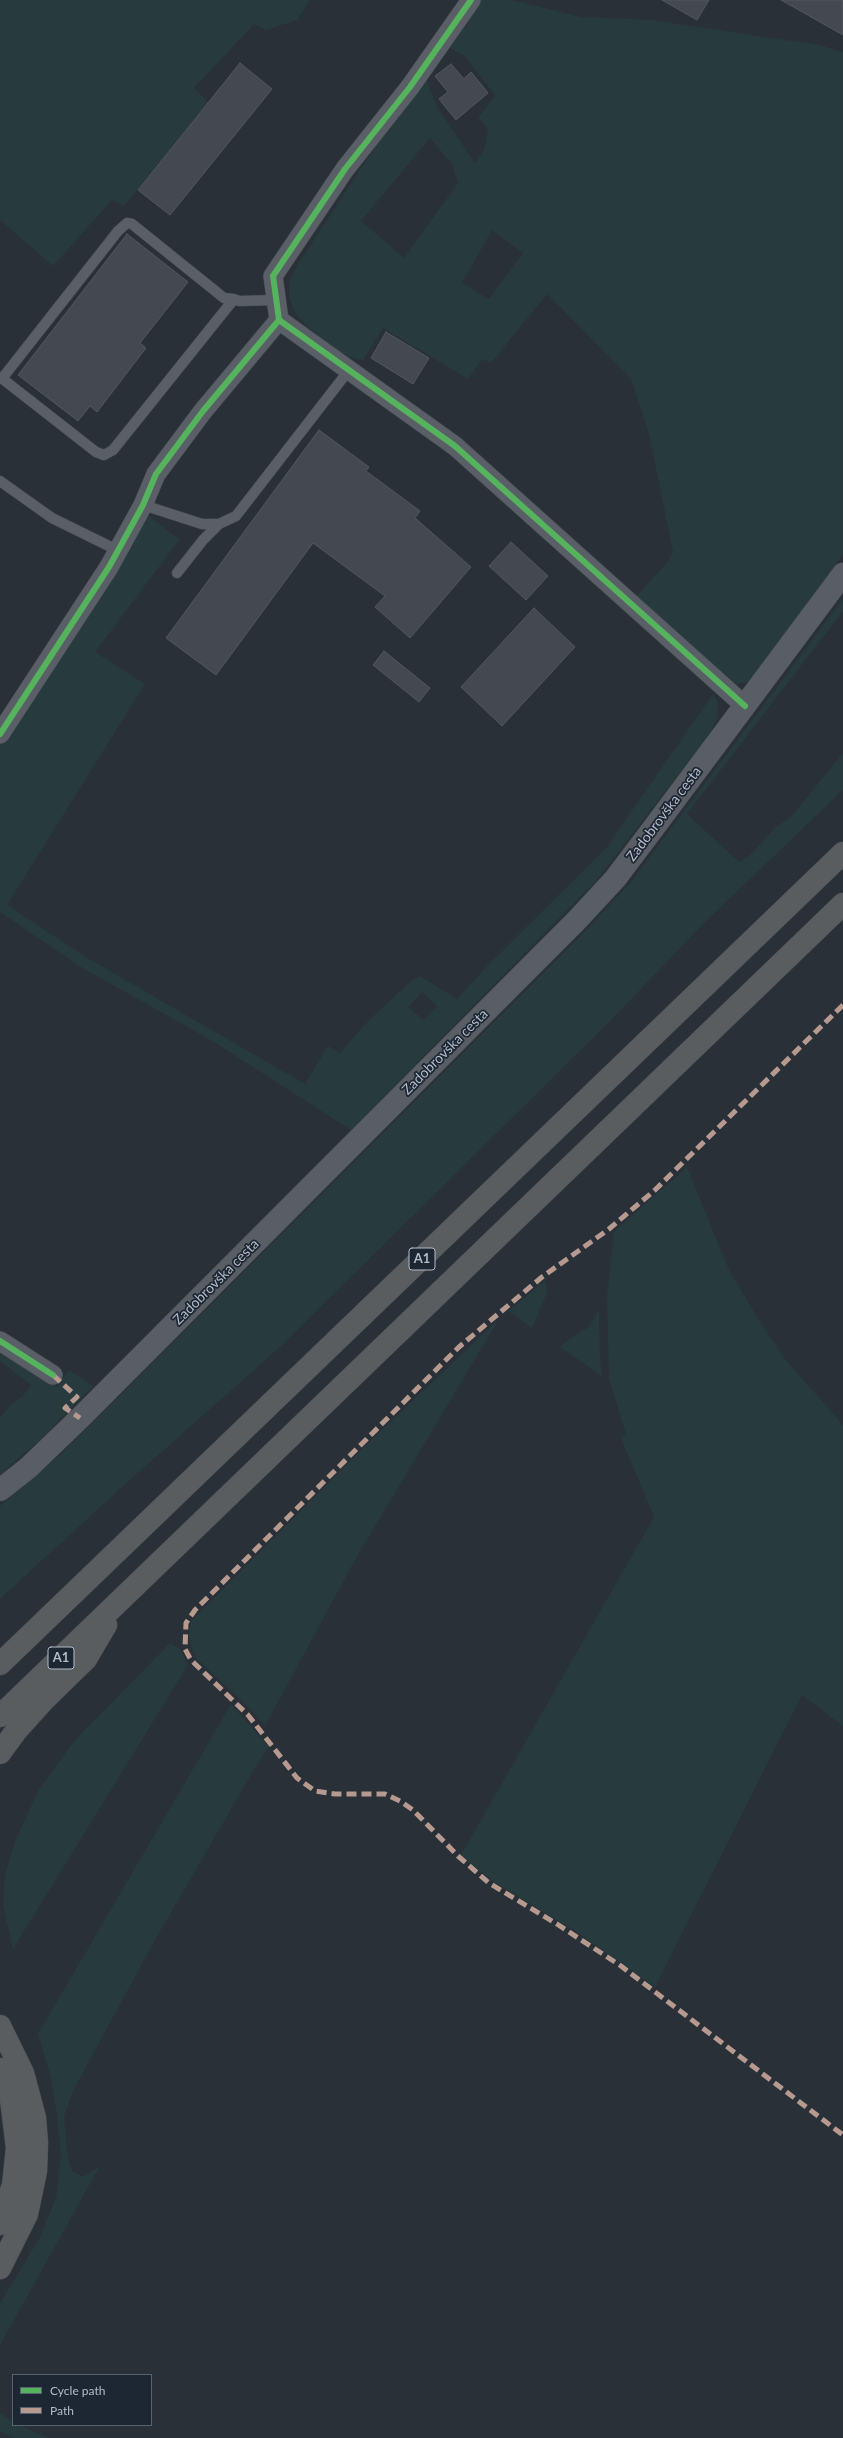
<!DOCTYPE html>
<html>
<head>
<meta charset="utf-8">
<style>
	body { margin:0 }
	#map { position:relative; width:843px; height:2438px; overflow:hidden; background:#2a3038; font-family:Lato,sans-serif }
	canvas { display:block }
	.legend { position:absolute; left:12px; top:2374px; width:140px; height:52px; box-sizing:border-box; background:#1d2633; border:1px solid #59626f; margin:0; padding:5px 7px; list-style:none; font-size:12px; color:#b4bcc9 }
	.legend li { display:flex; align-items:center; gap:8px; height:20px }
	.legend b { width:20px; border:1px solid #59626f }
</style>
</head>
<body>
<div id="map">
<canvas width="843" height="2438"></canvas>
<ul class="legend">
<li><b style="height:5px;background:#56b35d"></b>Cycle path</li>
<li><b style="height:5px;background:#b69a8f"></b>Path</li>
</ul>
</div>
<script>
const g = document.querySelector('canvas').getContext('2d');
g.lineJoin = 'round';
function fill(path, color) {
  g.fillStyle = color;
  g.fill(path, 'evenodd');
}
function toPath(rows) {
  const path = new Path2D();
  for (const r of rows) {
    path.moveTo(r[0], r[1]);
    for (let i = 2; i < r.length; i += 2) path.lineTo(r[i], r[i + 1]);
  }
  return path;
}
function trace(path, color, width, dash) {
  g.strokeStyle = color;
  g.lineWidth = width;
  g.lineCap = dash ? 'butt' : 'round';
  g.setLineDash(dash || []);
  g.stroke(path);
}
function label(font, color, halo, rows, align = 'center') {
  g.font = font + ' Lato,sans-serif';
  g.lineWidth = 3.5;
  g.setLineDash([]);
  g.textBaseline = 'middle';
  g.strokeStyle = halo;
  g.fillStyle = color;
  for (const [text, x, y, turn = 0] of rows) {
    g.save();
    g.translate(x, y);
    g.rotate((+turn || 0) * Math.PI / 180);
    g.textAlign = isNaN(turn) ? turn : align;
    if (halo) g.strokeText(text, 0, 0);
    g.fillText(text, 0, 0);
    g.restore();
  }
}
const green = toPath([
	[0,0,310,0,297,20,266,30,254,24,194,88,208,102,124,206,112,200,53,266,0,220],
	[480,0,512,0,581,17,652,20,819,45,843,52,843,554,752,680,745,683,733,684,636,596,668,562,673,551,649,434,631,379,547,294,491,363,482,359,468,379,383,328,363,360,350,357,332,348,301,320,294,311,289,296,289,283,296,267,410,94,427,81,437,107,475,163,484,150,488,129,478,118,495,95,464,55,448,47],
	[430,138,452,164,458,183,404,258,361,221],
	[492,230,523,253,489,299,462,283],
	[146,513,179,540,95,652,145,684,7,905,84,956,305,1084,328,1046,340,1053,369,1020,411,981,420,976,457,999,488,965,606,848,713,694,718,703,717,718,710,734,595,882,351,1130,214,1042,81,967,0,912,0,745,113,571],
	[422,992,437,1006,424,1020,408,1007],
	[843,599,843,611,687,814,739,862,750,855,777,826,791,817,843,753,843,790,706,921,610,1021,279,1348,123,1486,0,1599,0,1506,63,1452,583,933,630,883],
	[687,1167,729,1270,762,1325,785,1359,843,1425,843,1726,802,1695,655,1987,577,1932,494,1882,461,1855,654,1517,621,1438,626,1434,609,1378,607,1297,614,1232],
	[545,1281,547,1293,532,1328,508,1311],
	[599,1310,600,1358,602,1376,560,1347,576,1334,589,1327],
	[499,1319,356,1558,265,1726,250,1709,197,1659,192,1650,189,1636,191,1621,367,1444],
	[0,1348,57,1387,69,1370,93,1386,41,1439,0,1474,0,1417,11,1405,23,1396,31,1385,0,1361],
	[170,1643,180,1649,188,1665,13,1949,3,1906,5,1875,16,1839,38,1791,75,1740],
	[231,1704,269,1747,259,1761,151,1947,73,2091,64,2117,68,2157,72,2171,83,2177,100,2166,0,2345,0,2303,39,2239,56,2198,61,2154,57,2115,51,2077,38,2034],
	[0,2413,13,2422,13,2425,19,2425,49,2438,14,2438,0,2431]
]);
const building = toPath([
	[662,0,709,0,697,20,662,0],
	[781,0,843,0,843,35,781,0],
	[240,63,272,89,170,215,138,190,240,63],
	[451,64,464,79,471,72,488,93,456,120,439,99,448,92,435,76,451,64],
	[127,234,188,282,140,343,146,348,97,412,90,406,78,421,18,375,127,234],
	[386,332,429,358,413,384,371,358,386,332],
	[319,430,369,467,366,471,420,511,415,518,471,567,410,638,375,607,385,596,313,543,216,675,166,638,319,430],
	[511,542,548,576,526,600,489,566,511,542],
	[534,608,575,647,502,726,461,687,534,608],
	[384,651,430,688,419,702,373,665,384,651]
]);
const service = toPath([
	[234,299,113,450,104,455,96,452,4,380,4,376,118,231,127,223,132,224,224,298,234,299,239,301,277,300],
	[0,481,52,518,117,550],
	[143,505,202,524,219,524,236,516,349,370],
	[177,573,203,540,219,524]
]);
const minor = toPath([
	[471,0,410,87,345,169,273,276,279,320,455,446,745,706],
	[0,734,109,567,143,505,156,474,203,411,279,320],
	[0,1341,53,1375]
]);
const secondary = toPath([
	[0,1490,28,1468,80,1418,577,920,615,879,652,830,843,574]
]);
const motorway = toPath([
	[0,1664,843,853],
	[0,1716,843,904],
	[0,1753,16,1731,44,1700,86,1659,106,1625],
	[0,2026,23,2073,35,2118,37,2143,36,2171,27,2214,0,2268],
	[0,2069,11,2099,17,2148,13,2185,0,2224]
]);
const quiet = toPath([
	[843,1005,655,1190,609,1229,542,1277,459,1347,195,1610,186,1623,185,1649,191,1660,248,1715,297,1778,315,1791,335,1794,385,1794,400,1801,413,1810,458,1856,489,1883,557,1924,621,1966,843,2135],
	[53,1375,77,1397,65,1408,80,1418]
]);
const cycleway = toPath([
	[471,0,410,87,345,169,273,276,279,320,455,446,745,706],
	[0,734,109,567,143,505,156,474,203,411,279,320],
	[0,1341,53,1375]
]);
const shields = [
	[422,1259,26],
	[61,1658,26]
];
const shieldNames = [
	["A1",422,1259],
	["A1",61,1658]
];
const streetNames = [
	["Zadobrovška cesta",664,814,-53],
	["Zadobrovška cesta",445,1052,-45],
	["Zadobrovška cesta",216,1282,-45]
];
fill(green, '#273a3e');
fill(building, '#444950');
trace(building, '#52575f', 1);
trace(service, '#484c53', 11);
trace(minor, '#484c53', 20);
trace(secondary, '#484c53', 23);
trace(motorway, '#474c53', 23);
trace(service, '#5a5e66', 10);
trace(minor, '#5a5e66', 19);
trace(secondary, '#595d64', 22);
trace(motorway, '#5a5d60', 22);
trace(quiet, '#b69a8f', 5, [10, 5]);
trace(cycleway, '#56b35d', 6);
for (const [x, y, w] of shields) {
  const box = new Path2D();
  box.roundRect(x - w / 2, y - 11, w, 22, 3);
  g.fillStyle = '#1d2633';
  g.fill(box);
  trace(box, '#b4bcc9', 1);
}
label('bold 13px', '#b4bcc9', null, shieldNames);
label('14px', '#b4bcc9', '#1d2633', streetNames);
</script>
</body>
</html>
